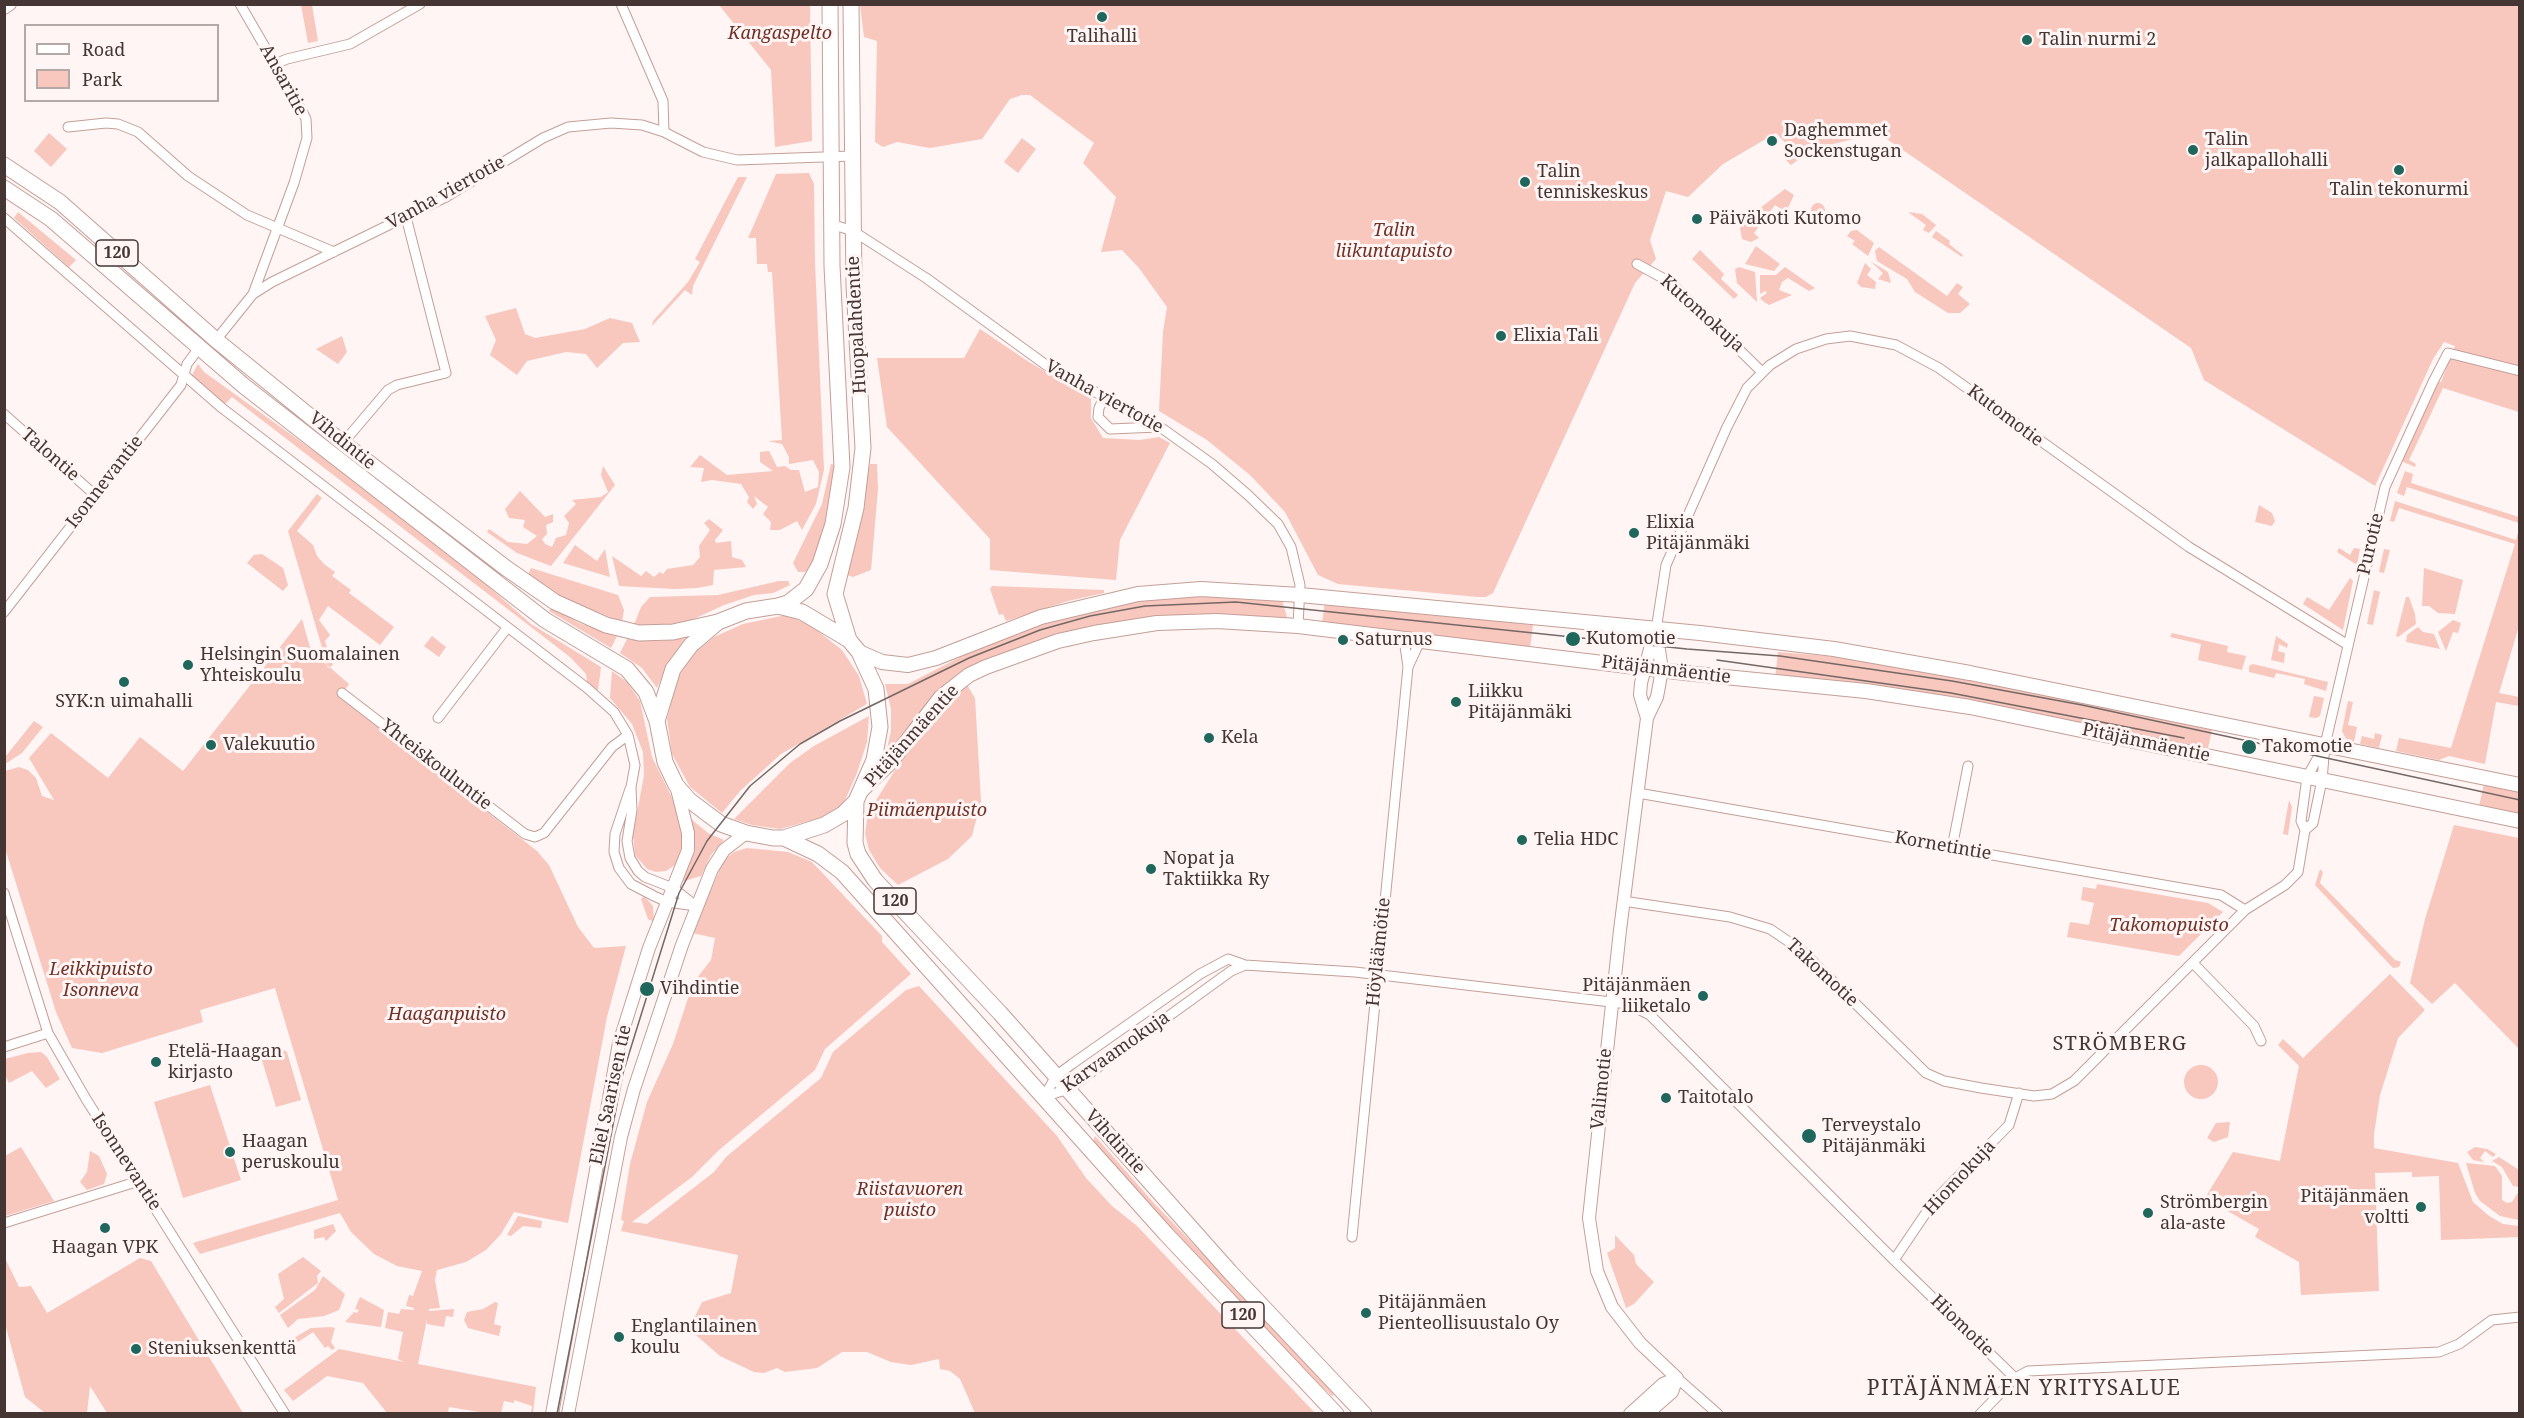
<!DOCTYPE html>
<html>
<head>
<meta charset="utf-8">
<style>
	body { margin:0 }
	#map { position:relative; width:2524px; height:1418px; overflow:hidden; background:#fef5f4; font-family:"Noto Serif",serif }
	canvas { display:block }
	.frame { position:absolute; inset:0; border:6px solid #453633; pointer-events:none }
	.legend { position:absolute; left:24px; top:24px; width:195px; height:78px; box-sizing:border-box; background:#fef5f4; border:2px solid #b4a9a7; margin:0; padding:8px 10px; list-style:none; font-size:18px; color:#453633 }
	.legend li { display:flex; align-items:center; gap:12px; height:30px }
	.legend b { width:30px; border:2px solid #b4a9a7 }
</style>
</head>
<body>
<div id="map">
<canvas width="2524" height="1418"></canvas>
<div class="frame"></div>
<ul class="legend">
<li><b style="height:8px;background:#fff"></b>Road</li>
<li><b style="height:16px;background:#f8c7bd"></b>Park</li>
</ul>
</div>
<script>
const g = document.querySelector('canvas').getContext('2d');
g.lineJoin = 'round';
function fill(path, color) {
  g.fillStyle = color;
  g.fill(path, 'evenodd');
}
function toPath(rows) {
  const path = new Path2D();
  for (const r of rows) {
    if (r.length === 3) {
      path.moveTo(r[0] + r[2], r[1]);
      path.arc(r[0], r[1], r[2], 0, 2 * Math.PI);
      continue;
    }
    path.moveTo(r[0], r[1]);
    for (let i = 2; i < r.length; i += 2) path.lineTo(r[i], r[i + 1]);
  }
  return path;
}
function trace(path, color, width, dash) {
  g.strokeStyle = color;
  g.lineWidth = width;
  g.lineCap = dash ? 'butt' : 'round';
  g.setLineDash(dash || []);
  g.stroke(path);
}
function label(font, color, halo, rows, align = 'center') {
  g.font = font + ' "Noto Serif",serif';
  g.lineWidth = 6;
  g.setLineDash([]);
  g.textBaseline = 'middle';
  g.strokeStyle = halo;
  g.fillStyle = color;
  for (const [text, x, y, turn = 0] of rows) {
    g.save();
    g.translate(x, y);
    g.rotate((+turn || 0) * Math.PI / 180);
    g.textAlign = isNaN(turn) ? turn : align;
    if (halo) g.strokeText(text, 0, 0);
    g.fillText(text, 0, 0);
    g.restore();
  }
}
const green = toPath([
	[301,5,312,5,318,41,308,43],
	[719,5,810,5,812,141,775,147,771,70],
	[860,5,2519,5,2519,412,2443,388,2409,460,2416,464,2415,467,2401,461,2438,382,2441,382,2455,346,2444,342,2433,359,2375,486,2204,380,2191,348,1878,133,1813,149,1791,165,1785,159,1793,151,1776,133,1723,164,1688,197,1666,191,1650,240,1656,259,1635,283,1493,593,1486,597,1478,597,1338,584,1318,575,1285,512,1250,475,1207,440,1159,411,1163,332,1167,307,1139,268,1122,250,1101,252,1116,197,1083,163,1094,143,1030,95,1022,95,1010,99,982,139,930,148,897,142,883,147,875,142,877,41,864,37],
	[49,133,67,149,51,167,34,151],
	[1022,138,1036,149,1018,173,1004,162],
	[809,173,814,184,815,262,824,470,816,504,802,530,797,521,780,530,770,530,771,522,763,514,768,507,754,496,757,504,753,509,747,502,749,497,741,484,712,480,701,482,704,468,690,467,700,455,727,475,773,471,760,462,760,452,769,451,777,467,785,466,791,470,799,470,805,492,818,487,819,472,813,460,789,464,789,457,782,444,768,441,782,440,772,272,768,272,767,264,757,264,756,238,748,238,776,174],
	[738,177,747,177,693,286,692,295,685,290,652,326,653,321,688,282,700,262,695,259],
	[1785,189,1794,195,1786,212,1775,205,1754,233,1759,238,1751,242,1742,239,1740,228,1743,221],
	[1818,210,7],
	[18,212,76,260,69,267,14,218],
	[1908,212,1922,214,1936,225,1929,233,1923,230,1926,225],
	[1857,230,1874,243,1868,256,1852,244,1855,241,1847,236,1851,231],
	[1936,231,1950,241,1949,244,1963,255,1962,257,1932,237],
	[1756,246,1780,264,1774,271,1745,264],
	[1879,247,1947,296,1957,283,1963,287,1958,294,1970,304,1960,313,1948,313,1915,292,1907,279,1877,261,1875,251],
	[1700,250,1724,274,1721,279,1738,295,1734,299,1692,259],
	[1870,261,1888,272,1891,283,1878,279,1883,273],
	[1865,263,1871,269,1867,275,1876,282,1875,289,1861,287,1857,283],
	[1739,267,1755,272,1757,302,1737,283,1735,269],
	[1785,267,1815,288,1809,291,1788,278,1782,282,1779,290,1792,295,1769,305,1764,302,1760,298,1767,293,1765,291,1760,294,1760,275,1776,275],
	[516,308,525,334,535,338,585,329,610,318,632,323,640,342,623,343,597,368,586,354,566,352,527,361,517,375,490,355,496,340,485,316],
	[980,329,1029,362,1091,398,1091,418,1103,438,1140,440,1159,437,1170,443,1120,540,1116,580,990,570,990,539,887,427,877,358,964,358],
	[342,336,347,352,338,364,316,349],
	[198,364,204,372,350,477,463,564,531,624,601,667,598,691,587,682,586,674,570,657,232,397,225,404,196,380,192,375],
	[831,464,835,465,832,488,822,539,812,565,805,572,798,572,793,563,822,504],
	[870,464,877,464,878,489,871,570,853,577,847,575],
	[603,466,615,485,551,566,517,553,487,532,489,529,508,542,527,544,537,536,523,527,525,520,509,518,505,509,520,491,545,517,553,514,553,522,546,525,547,534,542,539,545,544,552,547,556,538,566,535,569,523,564,516,576,504,572,500,601,497,608,492,601,475],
	[2405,471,2413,474,2411,483,2519,517,2519,523,2407,487,2404,496,2397,493],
	[317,494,322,498,297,531,313,545,317,556,324,564,335,572,332,576,351,590,349,593,394,627,380,645,328,606,319,620,330,635,325,641,333,665,328,668,288,531],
	[2395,501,2516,540,2519,529,2519,626,2499,693,2519,697,2519,706,2496,702,2485,764,2449,756,2439,760,2396,751,2399,738,2451,748,2515,544,2399,508,2394,522,2390,521],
	[2259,505,2272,513,2275,521,2272,526,2255,522],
	[709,519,723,530,715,540,716,543,731,541,732,557,742,560,746,567,714,570,713,585,697,588,674,589,619,586,612,556,641,576,646,571,654,577,660,572,663,574,667,569,693,565,700,557,699,546,710,530,704,523],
	[575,545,597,561,605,549,610,577,563,563],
	[2339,548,2350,555,2354,548,2360,549,2357,565,2337,552],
	[2384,549,2390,550,2384,573,2379,572],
	[262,554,283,568,288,585,283,591,247,563,254,555],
	[531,568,618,595,624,610,622,622,560,597,528,575],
	[2424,568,2463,580,2455,614,2438,613,2429,606,2422,606],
	[2350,578,2353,581,2343,630,2303,604,2307,597,2329,610],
	[779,581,788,581,790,585,773,593,754,595,724,605,685,623,648,626,634,625,641,607,650,597,718,595],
	[992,586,1104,590,1104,593,1068,601,1006,621,1003,614,999,615,990,589],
	[2374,590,2380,592,2373,625,2367,624],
	[1208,595,1282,600,1287,617,1287,619,1190,617,970,668,934,694,885,757,891,731,891,709,885,684,908,684,968,653,1067,614,1148,599],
	[2406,597,2409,597,2415,614,2416,624,2398,637,2396,636],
	[1325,602,1533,625,1530,648,1322,623],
	[552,607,579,623,617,636,611,648,549,611],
	[786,615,810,625,842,650,859,676,867,704,781,754,740,791,722,813,690,787,672,754,667,719,677,679,692,655,714,637,743,624],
	[302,619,311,651,349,684,340,697,537,851,549,865,578,927,594,948,626,946,607,1017,568,1223,514,1212,501,1234,486,1250,466,1262,437,1270,435,1280,440,1308,429,1309,429,1311,454,1309,453,1317,446,1316,444,1327,427,1324,427,1319,418,1364,536,1387,533,1413,531,1413,532,1406,514,1400,514,1403,504,1401,501,1413,485,1413,449,1407,448,1413,387,1413,363,1383,327,1376,293,1401,284,1390,339,1349,404,1362,398,1359,403,1332,385,1328,388,1312,399,1314,401,1309,414,1310,414,1308,406,1306,409,1295,413,1296,422,1271,397,1266,374,1254,351,1232,340,1213,200,1254,193,1243,338,1200,275,988,200,1010,203,1022,102,1053,72,1048,56,1012,5,848,5,771,19,767,28,770,36,778,42,796,54,800,29,758,51,733,108,778,140,737,183,771],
	[2453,620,2461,623,2458,633,2453,632,2446,651,2438,632],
	[2418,627,2423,632,2434,634,2440,649,2406,642,2407,635],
	[2172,633,2228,646,2227,652,2246,656,2242,670,2198,660,2201,644,2170,637],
	[432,636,446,647,439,657,424,646],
	[2276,636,2288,644,2287,648,2279,644,2278,651,2285,653,2284,663,2271,660],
	[686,638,668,664,657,688,642,668,620,653,627,639,659,641],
	[1778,652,1840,657,1909,667,2212,730,2208,748,2185,746,1775,678],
	[2253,664,2328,682,2326,691,2304,684,2305,679,2276,673,2274,678,2249,672,2249,666],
	[612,671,627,682,640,701,652,757,680,814,684,845,678,863,666,871,656,872,647,869,635,855,633,835,644,775,643,752,632,724,610,698],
	[967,685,975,698,981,801,972,836,948,859,898,885,880,868,869,850,865,834,868,813,921,729,940,707],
	[2314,696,2324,698,2320,716,2316,718,2309,717],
	[2348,701,2353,702,2348,725,2357,727,2354,742,2346,739,2342,731],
	[869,716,867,742,857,773,843,805,828,816,780,829,752,825,734,819,790,763,814,746],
	[34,721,43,727,22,753,5,764,5,757],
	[2375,733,2382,735,2379,748,2360,744,2362,736,2374,739],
	[2484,784,2519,791,2519,815,2479,806],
	[2289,800,2292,807,2288,835,2283,834],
	[691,819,708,833,724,840,711,855,701,876,681,882,693,836],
	[2454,825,2519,838,2519,1049,2455,983,2432,1004,2410,983,2425,919],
	[747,848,788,852,812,862,882,936,882,942,911,974,825,1049,815,1070,719,1150,692,1177,632,1222,647,1224,714,1172,726,1157,821,1078,833,1052,906,990,919,986,1057,1136,1086,1178,1112,1206,1137,1226,1315,1413,975,1413,960,1379,950,1371,940,1369,939,1359,911,1365,891,1362,867,1352,842,1352,817,1368,785,1372,777,1368,764,1373,754,1372,720,1356,689,1329,702,1302,731,1293,738,1255,621,1231,624,1221,621,1220,630,1164,647,1102,673,1044,693,983,711,960,715,938,692,933,724,860,734,852],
	[2320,869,2323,872,2320,883,2395,960,2401,962,2399,967,2393,968,2315,885],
	[2097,884,2208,903,2223,912,2179,956,2067,937,2070,922,2089,925,2094,903,2081,900,2083,887,2096,889],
	[644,896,653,906,654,922,648,919,641,899],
	[2390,974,2425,1010,2398,1038,2380,1095,2374,1134,2374,1148,2458,1163,2473,1202,2489,1216,2503,1224,2519,1226,2519,1237,2441,1240,2439,1176,2412,1177,2412,1172,2375,1173,2379,1291,2301,1295,2299,1262,2255,1237,2259,1229,2205,1198,2233,1152,2280,1161,2299,1066,2278,1045,2283,1039,2303,1058],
	[284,1050,287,1052,301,1100,276,1107,261,1057],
	[41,1052,47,1057,60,1079,46,1088,32,1071,9,1083,5,1075,5,1059,28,1053],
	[2201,1082,17],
	[210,1085,241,1180,183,1198,154,1102],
	[2230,1122,2228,1137,2214,1142,2207,1138,2216,1123],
	[1095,1136,1153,1202,1336,1393,1332,1396,1317,1382,1150,1207,1093,1142],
	[21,1147,54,1201,5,1216,5,1156],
	[2475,1147,2487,1149,2496,1154,2493,1157,2485,1151,2480,1158,2484,1162,2473,1160,2467,1152],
	[90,1151,99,1156,107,1174,104,1184,87,1190,80,1182,87,1172],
	[2499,1157,2519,1170,2519,1187,2513,1186,2502,1167,2492,1161],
	[2466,1163,2495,1166,2502,1176,2502,1200,2507,1203,2512,1202,2519,1191,2519,1220,2500,1216,2480,1201,2475,1193],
	[518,1216,542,1221,541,1228,523,1226,511,1236,507,1235],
	[333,1224,336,1231,326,1241,324,1237,314,1239,314,1230],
	[1615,1235,1634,1255,1636,1264,1654,1282,1634,1304,1626,1308,1607,1253,1615,1248],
	[303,1257,321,1271,317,1276,318,1283,279,1313,275,1307,284,1299,278,1274],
	[5,1258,19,1287,31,1286,47,1313,140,1258,151,1261,243,1413,107,1413,90,1386,87,1413,45,1413,25,1397,5,1324],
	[323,1276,345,1294,339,1310,324,1316,298,1319,288,1328,280,1315,315,1290],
	[360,1297,384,1310,381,1327,345,1322,354,1312,357,1313,359,1310,355,1309],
	[495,1302,498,1303,494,1324,501,1326,499,1336,468,1328,464,1320,467,1312,483,1309],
	[331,1327,335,1328,331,1342,335,1348,332,1350,328,1346,325,1348,313,1332,298,1342,294,1338,311,1328]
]);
const minor = toPath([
	[240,4,302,111,306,119,307,138,294,183,253,294],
	[621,4,663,101,664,132],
	[275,64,287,59,350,44,420,4],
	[68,127,106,123,118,124,138,132,188,176,247,215,334,252],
	[4,218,222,408,587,688,614,712,628,735,635,765,631,787,632,810,627,841,630,858,638,871,645,877,673,888,696,906],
	[831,224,853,231,926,278,1046,365,1163,429,1212,464,1248,495,1278,524,1291,547,1300,585,1298,626],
	[1637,264,1670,282,1762,372],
	[216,340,253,294,272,282,446,197,543,138,568,127,611,123,642,125,664,132,703,152,737,160,852,156],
	[1105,396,1099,408,1098,417,1110,429,1158,427],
	[4,414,95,495],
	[343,443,388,390,397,385,446,373,406,217],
	[4,612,181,385,187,364,199,348],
	[1656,630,1666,565,1727,427,1747,388,1770,365,1796,349,1826,339,1850,336,1896,345,1939,368,2189,547,2348,645],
	[1408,667,1420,641],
	[342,693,525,834,535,837,544,833,612,747,628,735],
	[438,718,507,628],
	[630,789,615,834,614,852,619,868,631,884,654,896,667,902,696,906],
	[1638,793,2221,895,2245,910],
	[2305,830,2313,823,2322,780,2325,745,2385,487,2433,382,2448,353,2520,371],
	[1952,848,1968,766],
	[4,893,48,1033,86,1099,285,1414],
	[1623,901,1730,917,1770,929,1801,950,1926,1073,1944,1081,1981,1088,2034,1096,2052,1094,2074,1081,2245,910,2285,885,2298,872,2305,830,2301,821,2307,777,2325,745],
	[2193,963,2254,1026,2261,1041],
	[4,1047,48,1033],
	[1044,1097,1056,1076,1072,1064,1200,974,1228,959,1245,965,1355,972,1628,1004,1650,1015,1894,1260,2015,1378],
	[1044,1097,1068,1089,1231,971,1245,965],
	[4,1223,139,1181],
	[1352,1237,1408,667,1404,639],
	[1894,1260,1934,1201,2009,1125,2019,1093],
	[1677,1378,1718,1414],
	[1980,1414,2015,1378,2028,1371,2439,1352,2459,1344,2492,1320,2520,1317]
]);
const tertiary = toPath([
	[4,8,10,4],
	[1656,630,1662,670,1657,697,1647,718,1620,930,1589,1218,1597,1271,1612,1307,1640,1343,1677,1378],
	[1647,718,1640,695,1641,683,1654,634],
	[552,1414,619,1043,649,948,688,850,688,833,676,785],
	[568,1414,621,1137,634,1089,682,945,712,869,724,850,746,833],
	[1630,1414,1663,1384,1677,1378],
	[1647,1414,1672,1392,1677,1378]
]);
const secondary = toPath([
	[859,652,882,662,908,665,936,658,1041,617,1138,594,1201,589,1300,595,1700,633,1834,649,1970,673,2520,785],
	[861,791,890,763,941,697,969,675,986,667,1058,641,1094,633,1157,623,1217,621,1298,626,1685,673,1866,691,1970,707,2520,821]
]);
const primary = toPath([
	[4,165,60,202,216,340,343,443,506,568,555,602,606,625,639,633,673,632,718,622],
	[4,188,51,219,244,386,545,620,627,669,646,692,657,721],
	[778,606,802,612,849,640,859,652,876,689,880,727,874,760,856,801,843,814,824,825,784,838,773,838,746,833,721,824,689,800,676,785,665,762,657,721,673,669,691,645,718,622,746,611,778,606],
	[778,606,788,603,806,589,820,564,833,524,842,467,832,266,830,4],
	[849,640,835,594,856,508,863,448,854,285,851,4],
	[856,801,855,843,858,854,875,880,1000,1013,1230,1272,1364,1414],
	[784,838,818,854,842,872,1166,1234,1336,1414]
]);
const tram = toPath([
	[1717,660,1951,693,2184,738],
	[557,1414,623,1073,679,893,707,841,750,786,800,744,840,721,969,658,1040,630,1090,616,1145,606,1236,602,1687,649,1780,656,1952,681,2082,705,2520,800]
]);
const markers = [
	[1102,17,6,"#1f675c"],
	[2027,40,6,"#1f675c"],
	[1772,141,6,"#1f675c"],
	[2193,150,6,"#1f675c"],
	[2399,170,6,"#1f675c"],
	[1525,182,6,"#1f675c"],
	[1697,219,6,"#1f675c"],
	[1501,336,6,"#1f675c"],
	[1634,533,6,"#1f675c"],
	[1573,639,8,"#1f675c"],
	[1343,640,6,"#1f675c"],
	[188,665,6,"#1f675c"],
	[124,682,6,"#1f675c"],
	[1456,702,6,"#1f675c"],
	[1209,738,6,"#1f675c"],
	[211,745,6,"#1f675c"],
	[2249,747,8,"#1f675c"],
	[1522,840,6,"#1f675c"],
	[1151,869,6,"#1f675c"],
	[647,989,8,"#1f675c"],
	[1703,996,6,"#1f675c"],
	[156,1062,6,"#1f675c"],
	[1666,1098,6,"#1f675c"],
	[1809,1136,8,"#1f675c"],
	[230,1152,6,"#1f675c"],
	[2421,1207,6,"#1f675c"],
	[2148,1213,6,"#1f675c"],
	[105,1228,6,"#1f675c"],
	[1366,1313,6,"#1f675c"],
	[619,1337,6,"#1f675c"],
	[136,1349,6,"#1f675c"]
];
const shields = [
	[117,253,42],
	[895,901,42],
	[1243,1315,42]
];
const shieldNames = [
	["120",117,253],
	["120",895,901],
	["120",1243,1315]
];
const parkNames = [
	["Kangaspelto",780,34],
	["Talin",1394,231],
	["liikuntapuisto",1394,252],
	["Piimäenpuisto",927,811],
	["Takomopuisto",2169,926],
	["Leikkipuisto",101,970],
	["Isonneva",101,991],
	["Haaganpuisto",447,1015],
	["Riistavuoren",910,1190],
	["puisto",910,1211]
];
const poiNames = [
	["Talihalli",1102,37,"center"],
	["Talin nurmi 2",2039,40],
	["Daghemmet",1784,131],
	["Sockenstugan",1784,152],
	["Talin",2205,140],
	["jalkapallohalli",2205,161],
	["Talin",1537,172],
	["tenniskeskus",1537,193],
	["Talin tekonurmi",2399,190,"center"],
	["Päiväkoti Kutomo",1709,219],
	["Elixia Tali",1513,336],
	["Elixia",1646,523],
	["Pitäjänmäki",1646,544],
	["Kutomotie",1586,639],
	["Saturnus",1355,640],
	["Helsingin Suomalainen",200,655],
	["Yhteiskoulu",200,676],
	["Liikku",1468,692],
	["Pitäjänmäki",1468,713],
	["SYK:n uimahalli",124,702,"center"],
	["Kela",1221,738],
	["Valekuutio",223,745],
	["Takomotie",2262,747],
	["Telia HDC",1534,840],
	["Nopat ja",1163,859],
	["Taktiikka Ry",1163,880],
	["Pitäjänmäen",1691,986,"right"],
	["liiketalo",1691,1007,"right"],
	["Vihdintie",660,989],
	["Etelä-Haagan",168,1052],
	["kirjasto",168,1073],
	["Taitotalo",1678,1098],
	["Terveystalo",1822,1126],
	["Pitäjänmäki",1822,1147],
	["Haagan",242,1142],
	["peruskoulu",242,1163],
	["Pitäjänmäen",2409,1197,"right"],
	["voltti",2409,1218,"right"],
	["Strömbergin",2160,1203],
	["ala-aste",2160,1224],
	["Haagan VPK",105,1248,"center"],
	["Pitäjänmäen",1378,1303],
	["Pienteollisuustalo Oy",1378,1324],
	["Englantilainen",631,1327],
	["koulu",631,1348],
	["Steniuksenkenttä",148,1349]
];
const streetNames = [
	["Ansaritie",283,80,61],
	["Vanha viertotie",446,193,-29],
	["Kutomokuja",1702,314,42],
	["Huopalahdentie",857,325,-93],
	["Vanha viertotie",1104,397,29],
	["Kutomotie",2005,416,37],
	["Vihdintie",342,441,39],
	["Talontie",50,455,41],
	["Isonnevantie",105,482,-52],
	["Purotie",2371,544,-77],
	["Pitäjänmäentie",1666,670,7],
	["Pitäjänmäentie",912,736,-48],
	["Pitäjänmäentie",2146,743,12],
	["Yhteiskouluntie",436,765,38],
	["Kornetintie",1943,846,10],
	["Höyläämötie",1379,952,-84],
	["Takomotie",1822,973,43],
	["Karvaamokuja",1116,1052,-35],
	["Valimotie",1602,1089,-84],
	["Eliel Saarisen tie",611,1095,-78],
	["Vihdintie",1115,1142,48],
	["Isonnevantie",126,1162,57],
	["Hiomokuja",1960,1178,-47],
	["Hiomotie",1962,1326,44]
];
const neighbourhoodNames = [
	["STRÖMBERG",2120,1044]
];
const quarterNames = [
	["PITÄJÄNMÄEN YRITYSALUE",2024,1389]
];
fill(green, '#f8c7bd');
trace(minor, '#c49f98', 11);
trace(tertiary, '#c49f98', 14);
trace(secondary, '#c49f98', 16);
trace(primary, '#c49f98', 17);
trace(minor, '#fff', 9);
trace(tertiary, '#fff', 12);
trace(secondary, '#fff', 14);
trace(primary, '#fff', 15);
trace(tram, '#756865', 1.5);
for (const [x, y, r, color] of markers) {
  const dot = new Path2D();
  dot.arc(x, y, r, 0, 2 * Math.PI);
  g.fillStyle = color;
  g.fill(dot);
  trace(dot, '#fef5f4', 2);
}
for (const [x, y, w] of shields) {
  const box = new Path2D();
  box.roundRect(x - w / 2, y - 13, w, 26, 4.5);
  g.fillStyle = '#fef5f4';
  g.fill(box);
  trace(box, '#453633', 1.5);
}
label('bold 16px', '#453633', null, shieldNames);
label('italic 18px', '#703228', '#fef5f4', parkNames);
label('18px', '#453633', '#fef5f4', poiNames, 'left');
label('18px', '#453633', '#fef5f4', streetNames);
g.letterSpacing = '1.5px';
label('20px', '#453633', '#fef5f4', neighbourhoodNames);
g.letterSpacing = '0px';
g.letterSpacing = '1.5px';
label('21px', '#453633', '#fef5f4', quarterNames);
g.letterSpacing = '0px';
</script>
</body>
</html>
